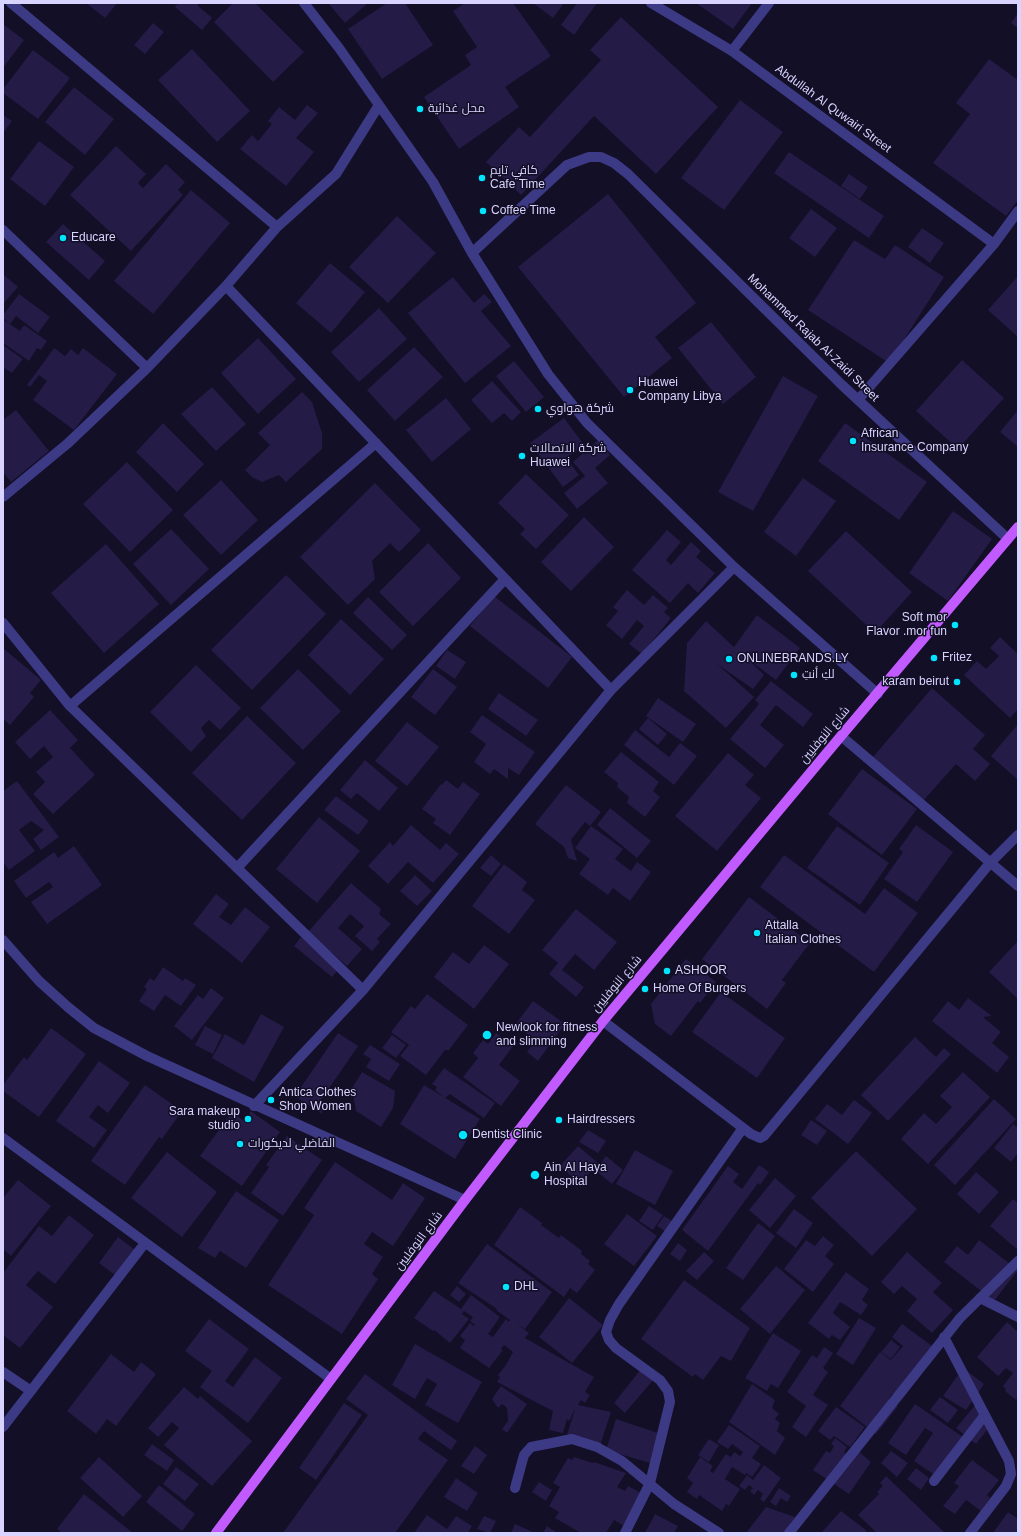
<!DOCTYPE html>
<html>
<head>
<meta charset="utf-8">
<style>
	body { margin:0 }
	#map { position:relative; width:1021px; height:1536px; overflow:hidden; background:#130f26; font-family:Arial,sans-serif }
	canvas { display:block }
	.frame { position:absolute; inset:0; border:4px solid #d9d4ff; pointer-events:none }
</style>
</head>
<body>
<div id="map">
<canvas width="1021" height="1536"></canvas>
<div class="frame"></div>
</div>
<script>
const g = document.querySelector('canvas').getContext('2d');
g.lineJoin = 'round';
function fill(path, color) {
  g.fillStyle = color;
  g.fill(path, 'evenodd');
}
function toPath(rows) {
  const path = new Path2D();
  for (const r of rows) {
    path.moveTo(r[0], r[1]);
    for (let i = 2; i < r.length; i += 2) path.lineTo(r[i], r[i + 1]);
  }
  return path;
}
function trace(path, color, width, dash) {
  g.strokeStyle = color;
  g.lineWidth = width;
  g.lineCap = dash ? 'butt' : 'round';
  g.setLineDash(dash || []);
  g.stroke(path);
}
function label(font, color, halo, rows, align = 'center') {
  g.font = font + ' Arial,Cairo,sans-serif';
  g.lineWidth = 3;
  g.setLineDash([]);
  g.textBaseline = 'middle';
  g.strokeStyle = halo;
  g.fillStyle = color;
  for (const [text, x, y, turn = 0] of rows) {
    g.save();
    g.translate(x, y);
    g.rotate((+turn || 0) * Math.PI / 180);
    g.textAlign = isNaN(turn) ? turn : align;
    if (halo) g.strokeText(text, 0, 0);
    g.fillText(text, 0, 0);
    g.restore();
  }
}
const building = toPath([
	[86,3,117,3,105,18],
	[178,3,199,3,197,5,212,18,202,30,175,7],
	[233,3,255,3,304,52,273,82,214,22],
	[328,3,368,3,345,23],
	[387,3,405,3,433,45,382,79,348,29],
	[465,3,513,3,551,56,505,87,519,107,459,149,424,97,471,65,465,55,477,47,453,11],
	[533,3,564,3,553,18],
	[577,3,597,3,574,35,561,25],
	[696,3,752,3,733,29],
	[1018,13,1018,28,1011,23],
	[621,17,718,107,656,174,594,116,521,195,486,162,519,127,530,137,601,60,590,50],
	[153,23,164,32,145,54,134,45],
	[3,24,24,40,3,68],
	[192,49,250,111,217,142,158,80],
	[33,50,70,78,38,119,3,93,3,89],
	[989,59,1018,80,1018,200,1006,216,933,163,970,114,956,103],
	[74,87,114,119,85,155,45,122],
	[740,100,783,132,724,210,681,178],
	[307,105,318,113,296,138,314,152,286,186,240,149,252,135,258,141,272,124,268,121,279,107,295,120],
	[3,115,12,121,3,133],
	[39,141,74,167,45,206,10,179],
	[116,146,146,174,138,183,143,188,166,164,185,182,178,190,183,195,131,251,70,195],
	[789,152,884,216,869,238,774,173],
	[849,174,868,187,860,199,841,186],
	[191,190,230,223,153,314,114,281],
	[608,194,696,303,655,337,672,358,624,397,518,267],
	[811,209,837,228,815,257,789,238],
	[397,216,436,253,388,303,349,267],
	[63,224,105,261,89,280,46,242],
	[922,228,944,243,930,263,908,247],
	[854,240,885,259,895,245,944,277,889,363,808,310],
	[330,263,365,292,331,333,296,303],
	[3,274,18,287,3,304],
	[1018,276,1018,337,988,310],
	[453,277,474,303,484,294,492,302,481,311,511,346,465,383,408,313],
	[19,294,50,317,38,333,16,316,10,324,3,318,3,315],
	[379,308,407,339,359,382,331,352],
	[4,320,20,331,24,325,47,341,41,350,37,348,29,361,3,343],
	[711,322,756,377,723,404,678,348],
	[258,338,296,379,258,414,221,373],
	[3,345,23,359,12,373,3,367],
	[414,347,443,377,395,421,367,390],
	[54,348,65,356,71,349,78,355,83,348,117,374,74,430,33,400,47,381,39,375,30,387,27,385],
	[962,360,1004,398,958,449,916,411],
	[514,361,544,397,526,412,496,376],
	[783,376,818,396,753,511,718,492],
	[492,381,521,412,512,421,504,413,492,423,471,400],
	[212,387,246,424,216,451,181,414],
	[302,392,312,402,322,433,322,449,286,482,279,475,262,482,252,477,245,470,270,445,258,433],
	[446,398,471,429,432,462,406,430],
	[16,410,49,451,11,482,3,472,3,420],
	[1018,410,1018,447,1000,432],
	[564,418,584,445,566,458,579,475,563,487,530,443],
	[163,423,204,464,177,492,136,452],
	[845,423,927,482,899,520,818,461],
	[598,440,610,455,595,468,608,483,577,509,564,493,585,476,573,462],
	[127,462,173,510,130,552,83,504],
	[526,474,569,515,536,549,520,534,525,529,498,503],
	[803,478,836,501,796,556,764,532],
	[221,480,258,520,221,555,183,515],
	[375,483,421,530,399,552,390,543,372,561,375,579,348,605,300,557],
	[953,511,992,539,948,601,909,573],
	[584,517,614,547,571,591,541,562],
	[171,529,209,569,171,605,133,564],
	[667,530,681,542,666,560,671,565,691,542,701,551,696,557,715,573,698,593,688,583,670,603,632,570],
	[846,531,912,592,875,633,808,571],
	[428,543,461,578,413,626,379,592],
	[106,544,159,604,104,653,51,593],
	[286,575,326,614,252,690,211,650],
	[627,590,644,605,653,595,668,608,664,612,671,618,642,654,629,644,644,626,637,620,622,639,606,625,618,611,613,607],
	[494,596,572,657,548,688,470,626],
	[368,597,407,635,392,650,353,613],
	[757,615,800,648,776,680,749,660,764,675,753,689,717,664,754,697,726,728,684,691,687,643,706,621,734,647],
	[341,619,384,659,350,695,308,655],
	[1000,637,1018,654,1018,709,1010,718,964,675,977,661,986,669,999,656,990,648],
	[3,648,41,680,30,693,34,697,10,725,3,719],
	[447,650,466,662,455,679,436,666],
	[196,665,241,708,220,730,209,720,201,728,206,736,191,752,150,712],
	[298,669,341,711,303,750,260,708],
	[433,669,457,687,435,715,411,697],
	[771,681,813,714,803,727,776,705,760,725,784,745,765,768,730,739,759,704,755,700],
	[932,688,985,735,973,749,990,764,975,781,956,764,923,801,873,757],
	[499,693,538,720,526,736,488,709],
	[658,698,696,724,683,742,646,716],
	[50,710,78,740,70,748,95,775,53,814,33,794,45,782,36,772,53,757,44,746,30,759,15,742],
	[482,715,535,752,519,775,508,768,508,779,494,769,490,774,474,762,486,744,470,732],
	[247,716,296,763,242,820,192,773],
	[648,718,667,734,658,745,639,729],
	[407,722,439,747,407,786,375,761],
	[1018,724,1018,780,991,756],
	[635,730,669,757,680,743,697,756,674,785,624,745],
	[621,752,659,782,653,791,660,797,645,817,627,803,629,797,617,787,618,783,604,772],
	[728,753,754,775,745,785,761,798,717,851,675,816],
	[365,760,398,788,379,811,357,793,351,799,340,790],
	[862,769,917,809,882,855,828,814],
	[446,780,458,789,463,782,480,794,450,835,433,823,436,819,422,809,441,784,442,785],
	[17,781,59,837,41,850,33,839,44,830,31,821,19,830,35,851,9,870,3,862,3,791],
	[566,785,601,812,590,826,585,822,571,840,577,861,568,858,564,847,535,824],
	[336,796,369,821,358,835,324,810],
	[610,808,651,841,637,858,597,825],
	[319,817,360,851,317,903,276,869],
	[411,825,440,850,446,843,459,854,433,883,408,862,388,884,368,866,390,842,393,846],
	[916,825,953,852,917,902,884,879,903,852,899,849],
	[591,826,623,849,615,859,631,871,637,862,651,872,630,901,613,888,608,895,579,874,590,859,575,848],
	[837,826,889,863,860,905,807,868],
	[74,846,102,885,47,924,31,902,53,887,49,882,26,898,14,881,54,852,58,858],
	[491,855,501,864,491,876,480,868],
	[784,855,865,914,884,888,918,913,874,972,760,887],
	[504,864,527,882,522,890,535,900,509,934,472,906],
	[415,875,432,891,417,906,400,891],
	[351,883,381,909,379,914,391,924,377,939,380,942,372,951,355,936,364,926,350,914,338,928,362,949,347,966,308,932],
	[216,894,229,904,219,917,231,925,245,907,270,927,242,963,193,924],
	[749,897,810,943,782,980,786,983,767,1009,702,959],
	[576,909,617,942,594,970,575,954,562,970,584,987,576,997,549,974,558,963,542,950],
	[301,937,339,969,332,977,294,946],
	[1018,941,1018,999,989,972],
	[484,945,509,964,474,1009,434,977,453,952,469,964],
	[686,959,716,982,700,1003,698,1001,671,1036,655,1024,651,1004],
	[163,967,183,981,185,978,196,985,181,1006,165,995,154,1011,139,1001,147,989,144,987,150,978,154,981],
	[211,988,224,998,192,1040,174,1026,198,995,203,999],
	[721,992,785,1038,757,1078,692,1032],
	[427,994,468,1025,449,1050,445,1050,426,1075,400,1056,409,1045,391,1032,411,1006,415,1009],
	[968,998,992,1016,983,1017,1001,1032,992,1043,1009,1057,997,1073,932,1021,948,1001,959,1010],
	[533,1001,565,1024,538,1061,527,1052,536,1040,515,1025],
	[261,1014,284,1027,254,1082,212,1058,225,1034,244,1045],
	[205,1026,222,1035,213,1054,195,1045],
	[51,1028,86,1054,39,1117,3,1091,3,1085,24,1057,27,1060],
	[338,1033,358,1046,321,1100,322,1114,295,1096],
	[496,1033,513,1046,499,1065,520,1081,501,1106,463,1077,478,1058,473,1053,483,1040,488,1044],
	[392,1035,406,1045,396,1058,382,1048],
	[915,1037,936,1057,944,1048,951,1054,888,1121,861,1095],
	[370,1045,400,1064,389,1081,366,1067,371,1059,363,1054],
	[99,1061,130,1083,108,1113,98,1105,89,1117,107,1130,94,1148,56,1121],
	[444,1068,495,1103,484,1118,450,1094,445,1098,435,1090,437,1087,432,1084],
	[362,1072,395,1091,393,1108,381,1127,356,1111,352,1088],
	[963,1072,990,1097,928,1164,901,1139,924,1113,936,1124,952,1107,940,1096],
	[145,1085,182,1111,162,1139,159,1137,125,1185,91,1161],
	[424,1085,480,1119,455,1159,400,1124],
	[994,1099,1016,1119,955,1185,934,1165],
	[854,1100,872,1113,848,1144,815,1119,827,1104,842,1115],
	[251,1111,280,1132,242,1186,200,1156,232,1112,244,1121],
	[811,1120,827,1131,817,1145,801,1135],
	[1013,1124,1018,1128,1018,1153,1011,1162,994,1148],
	[588,1130,606,1141,598,1153,579,1142],
	[287,1136,322,1160,283,1216,251,1193,269,1167,266,1165],
	[578,1146,598,1163,580,1184,560,1166],
	[635,1150,673,1171,655,1205,616,1184],
	[856,1151,917,1209,872,1256,811,1198],
	[167,1152,217,1192,182,1237,131,1198],
	[606,1156,623,1170,612,1184,595,1170],
	[335,1162,392,1200,403,1183,425,1198,393,1246,372,1232,364,1244,383,1257,372,1274,378,1279,342,1334,268,1285,314,1215,304,1208],
	[759,1165,769,1172,760,1185,758,1183,708,1251,682,1230,728,1166,739,1174,733,1182,742,1189],
	[976,1172,999,1192,979,1214,957,1194],
	[775,1178,796,1196,770,1228,749,1210],
	[18,1180,51,1206,11,1256,3,1249,3,1198],
	[236,1191,279,1220,246,1268,220,1251,215,1258,198,1248],
	[1013,1199,1018,1203,1018,1250,990,1226],
	[649,1206,663,1215,653,1230,639,1221],
	[520,1207,542,1223,541,1225,559,1238,561,1235,582,1251,581,1254,590,1261,588,1264,595,1270,577,1293,570,1288,564,1297,494,1245],
	[794,1209,813,1223,796,1248,776,1233],
	[627,1214,657,1236,634,1266,604,1244],
	[69,1215,94,1235,55,1284,38,1271,26,1285,53,1307,20,1348,3,1335,3,1273,39,1226,52,1236],
	[664,1216,675,1223,668,1233,657,1226],
	[758,1223,775,1236,743,1280,726,1268],
	[823,1236,834,1245,825,1256,834,1264,813,1292,784,1269,806,1240,815,1246],
	[118,1237,135,1250,115,1275,99,1263],
	[979,1240,1018,1270,994,1301,944,1262,957,1246,968,1255],
	[678,1243,687,1250,680,1261,670,1254],
	[487,1244,552,1292,525,1329,517,1324,529,1333,525,1338,594,1377,585,1392,590,1395,585,1403,581,1400,578,1405,611,1412,600,1446,567,1435,575,1409,569,1421,567,1419,563,1433,549,1430,553,1411,497,1382,500,1377,498,1375,506,1365,513,1352,504,1345,501,1349,503,1350,489,1368,460,1348,465,1340,460,1336,470,1323,474,1326,475,1325,470,1321,473,1317,464,1311,462,1314,469,1319,450,1343,434,1330,433,1331,414,1318,434,1291,461,1309,471,1295,500,1317,488,1334,493,1337,506,1319,509,1322,510,1320,496,1310,497,1309,458,1283],
	[704,1252,714,1261,697,1280,686,1271],
	[907,1252,942,1283,933,1292,953,1310,932,1333,907,1311,917,1299,902,1286,894,1294,881,1282],
	[776,1266,805,1290,770,1334,740,1309],
	[846,1272,869,1289,862,1300,868,1305,861,1315,840,1302,833,1313,850,1327,840,1340,832,1335,829,1339,808,1323],
	[684,1280,750,1328,731,1361,721,1356,703,1380,695,1374,693,1377,641,1339],
	[457,1286,466,1294,459,1302,450,1295],
	[569,1298,603,1325,572,1363,539,1337],
	[859,1318,876,1328,853,1365,836,1354],
	[209,1319,249,1349,225,1381,233,1387,255,1357,282,1378,248,1423,200,1387,212,1371,185,1351],
	[1007,1322,1018,1332,1018,1397,1016,1400,1005,1391,1006,1389,1003,1386,1013,1373,1006,1368,998,1376,977,1357],
	[902,1324,939,1351,901,1401,892,1394,889,1399,898,1406,876,1434,840,1406,880,1352,891,1360,903,1346,892,1337],
	[773,1333,801,1351,778,1388,771,1384,767,1391,745,1378],
	[891,1340,900,1347,891,1359,881,1352],
	[415,1344,482,1382,458,1423,425,1405,437,1384,427,1378,415,1399,392,1385],
	[824,1347,833,1353,823,1368,828,1372,813,1395,828,1405,806,1437,792,1427,806,1406,787,1392,812,1355,817,1358],
	[111,1354,134,1372,141,1362,156,1374,116,1426,107,1419,96,1434,67,1411],
	[963,1368,984,1384,966,1410,943,1396],
	[641,1369,654,1379,625,1413,614,1403],
	[365,1374,457,1441,451,1450,424,1431,418,1439,448,1460,395,1533,283,1533,368,1415,346,1399],
	[752,1384,775,1400,772,1408,779,1414,775,1419,780,1423,777,1431,785,1438,775,1455,729,1422],
	[501,1386,527,1404,507,1433,502,1429,508,1421,507,1408,502,1404,498,1408,492,1399],
	[184,1387,198,1399,200,1396,252,1441,212,1486,164,1445,179,1428,172,1422,158,1437,148,1428],
	[940,1397,958,1410,948,1423,930,1410],
	[981,1398,988,1411,987,1430,976,1444,956,1428],
	[344,1403,362,1415,316,1480,299,1468],
	[915,1404,963,1437,936,1476,914,1461,933,1433,925,1428,906,1455,888,1443],
	[836,1407,865,1427,850,1447,834,1436,830,1440,818,1431],
	[616,1419,658,1433,650,1463,606,1450],
	[729,1425,760,1446,752,1458,761,1464,752,1477,746,1473,745,1475,732,1467,725,1479,740,1489,729,1506,726,1504,722,1511,699,1495,697,1499,687,1492,693,1483,687,1478,700,1457,713,1466,710,1471,713,1473,726,1454,731,1457,734,1452,740,1456,743,1452,732,1444,728,1449,717,1442],
	[835,1438,847,1447,844,1452,852,1458,857,1450,871,1462,849,1494,813,1470,826,1451,830,1453,834,1446,831,1444],
	[709,1439,719,1445,709,1462,698,1455],
	[152,1444,174,1460,167,1471,144,1455],
	[475,1446,487,1455,474,1474,461,1466],
	[891,1451,908,1463,897,1477,881,1463],
	[99,1457,142,1496,123,1517,80,1478],
	[574,1457,593,1463,594,1462,626,1473,617,1487,625,1491,628,1486,643,1494,624,1526,614,1520,606,1533,581,1533,555,1518,559,1512,549,1506,560,1487,553,1483,568,1458,572,1460],
	[972,1460,999,1480,987,1495,990,1498,981,1511,966,1500,955,1514,943,1506,959,1486,954,1483],
	[764,1465,781,1478,764,1502,760,1499,763,1494,758,1490,754,1495,750,1491,753,1488,749,1485,745,1490,739,1486,747,1475,753,1480],
	[176,1467,199,1484,185,1501,163,1484],
	[916,1468,929,1478,921,1490,907,1479],
	[886,1476,945,1533,877,1533,858,1515,879,1494,877,1492,883,1486,880,1483],
	[456,1478,478,1493,467,1511,444,1497],
	[539,1482,552,1490,546,1501,532,1492],
	[159,1485,195,1514,182,1531,146,1502],
	[779,1488,791,1496,787,1502,781,1498,776,1506,770,1502],
	[84,1494,133,1533,62,1533,57,1529],
	[766,1507,795,1517,784,1533,746,1533],
	[841,1511,866,1530,866,1533,821,1533],
	[1008,1512,1018,1519,1018,1533,993,1533],
	[655,1514,678,1526,674,1533,645,1533],
	[427,1515,447,1529,456,1516,472,1526,468,1533,414,1533],
	[484,1516,496,1521,490,1533,477,1529],
	[515,1524,535,1533,511,1533],
	[547,1526,557,1533,543,1533]
]);
const minor = toPath([
	[11,3,277,227],
	[304,3,339,48,433,182,472,253,548,374,587,423,734,567,878,694],
	[651,3,732,51,994,244],
	[732,51,769,3],
	[3,230,147,368],
	[472,253,567,165,589,157,601,157,614,163,628,174,842,385,1008,539],
	[226,286,611,690],
	[858,400,994,244,1018,211],
	[3,497,67,444,147,368,226,286,277,227,336,174,379,105],
	[3,623,70,706,363,990],
	[70,706,376,443],
	[841,736,1018,886],
	[237,868,505,579],
	[3,940,39,981,69,1008,94,1028,147,1056,465,1200],
	[603,1021,751,1134,760,1138,764,1136,990,863,1018,835],
	[254,1106,363,990,611,690,734,567],
	[3,1138,331,1379],
	[980,1298,1018,1317],
	[944,1337,1009,1461,1011,1474,1006,1486,970,1533],
	[3,1372,31,1391],
	[3,1427,145,1243],
	[934,1481,984,1416],
	[515,1488,524,1455,531,1447,572,1439,597,1447,622,1461,674,1504,719,1533],
	[625,1533,650,1483,670,1402,668,1391,660,1380,616,1348,609,1340,606,1332,610,1320,619,1304,743,1128],
	[789,1533,960,1318,1018,1261]
]);
const major = toPath([
	[216,1533,465,1200,603,1021,841,736,1018,527]
]);
const markers = [
	[420,109,4,"#00e5ff"],
	[482,178,4,"#00e5ff"],
	[483,211,4,"#00e5ff"],
	[63,238,4,"#00e5ff"],
	[630,390,4,"#00e5ff"],
	[538,409,4,"#00e5ff"],
	[853,441,4,"#00e5ff"],
	[522,456,4,"#00e5ff"],
	[955,625,4,"#00e5ff"],
	[934,658,4,"#00e5ff"],
	[729,659,4,"#00e5ff"],
	[794,675,4,"#00e5ff"],
	[957,682,4,"#00e5ff"],
	[757,933,4,"#00e5ff"],
	[667,971,4,"#00e5ff"],
	[645,989,4,"#00e5ff"],
	[487,1035,5,"#00e5ff"],
	[271,1100,4,"#00e5ff"],
	[248,1119,4,"#00e5ff"],
	[559,1120,4,"#00e5ff"],
	[463,1135,5,"#00e5ff"],
	[240,1144,4,"#00e5ff"],
	[535,1175,5,"#00e5ff"],
	[506,1287,4,"#00e5ff"]
];
const poiNames = [
	["محل غذائية",428,109],
	["كافي تايم",490,171],
	["Cafe Time",490,185],
	["Coffee Time",491,211],
	["Educare",71,238],
	["Huawei",638,383],
	["Company Libya",638,397],
	["شركة هواوي",546,409],
	["African",861,434],
	["Insurance Company",861,448],
	["شركة الاتصالات",530,449],
	["Huawei",530,463],
	["Soft mor",947,618,"right"],
	["Flavor .mor fun",947,632,"right"],
	["Fritez",942,658],
	["ONLINEBRANDS.LY",737,659],
	["لكِ أنتِ",802,675],
	["karam beirut",949,682,"right"],
	["Attalla",765,926],
	["Italian Clothes",765,940],
	["ASHOOR",675,971],
	["Home Of Burgers",653,989],
	["Newlook for fitness",496,1028],
	["and slimming",496,1042],
	["Antica Clothes",279,1093],
	["Shop Women",279,1107],
	["Sara makeup",240,1112,"right"],
	["studio",240,1126,"right"],
	["Hairdressers",567,1120],
	["Dentist Clinic",472,1135],
	["الفاضلي لديكورات",248,1144],
	["Ain Al Haya",544,1168],
	["Hospital",544,1182],
	["DHL",514,1287]
];
const streetNames = [
	["Abdullah Al Quwairi Street",833,109,36],
	["Mohammed Rajab Al-Zaidi Street",813,338,44],
	["شارع النوفليين",825,735,-50],
	["شارع النوفليين",617,984,-50],
	["شارع النوفليين",419,1241,-53]
];
fill(building, '#241b47');
trace(minor, '#3d3a85', 10);
trace(major, '#c25bff', 10);
for (const [x, y, r, color] of markers) {
  const dot = new Path2D();
  dot.arc(x, y, r, 0, 2 * Math.PI);
  g.fillStyle = color;
  g.fill(dot);
  trace(dot, '#130f26', 1.5);
}
label('12px', '#d9d4ff', '#130f26', poiNames, 'left');
label('12px', '#d9d4ff', '#130f26', streetNames);
</script>
</body>
</html>
